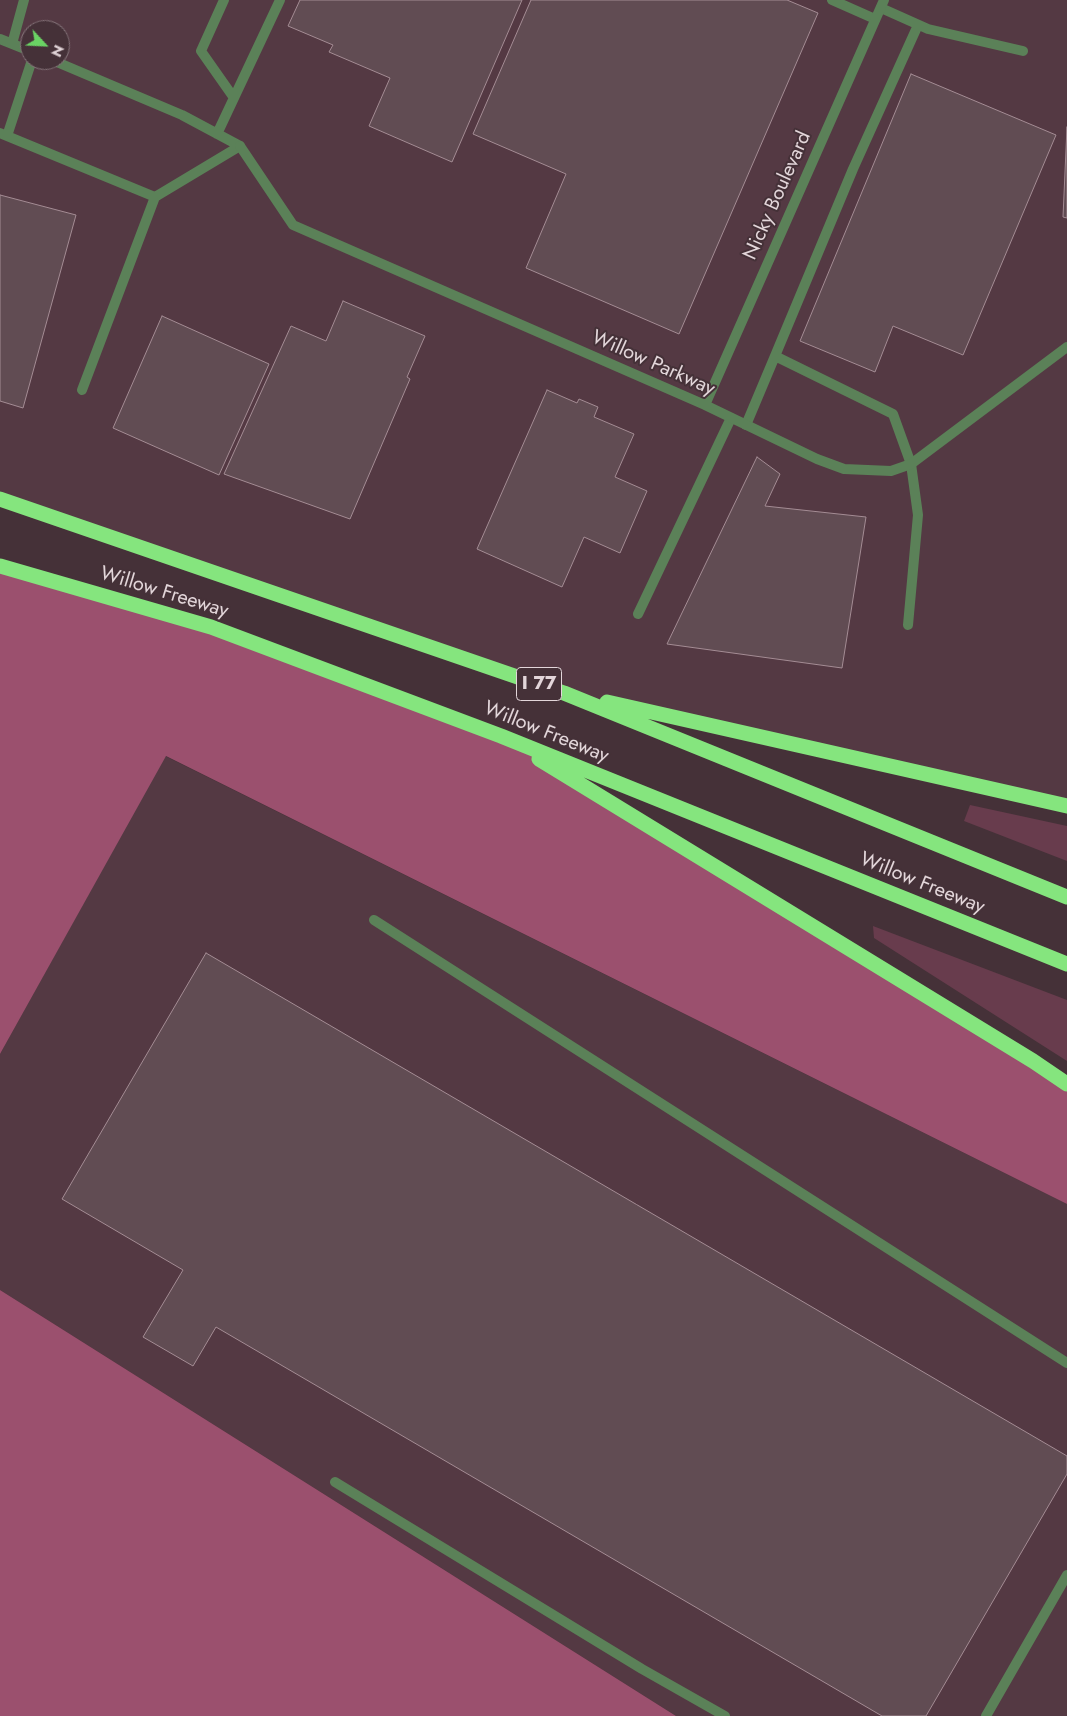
<!DOCTYPE html>
<html>
<head>
<meta charset="utf-8">
<style>
	body { margin:0 }
	#map { position:relative; width:1067px; height:1716px; overflow:hidden; background:#453138; font-family:Jost,sans-serif }
	canvas { display:block }
	.north { position:absolute; left:20px; top:20px; width:50px; height:50px; box-sizing:border-box; background:#453138; border:1px solid #847379; border-radius:50%; rotate:115deg; font-size:14px; font-weight:700; line-height:20px; text-align:center; color:#e3d6da }
	.north::after { content:''; display:block; margin:auto; width:18px; height:22px; background:#6ad364; clip-path:polygon(50% 0,100% 100%,50% 72%,0 100%) }
</style>
</head>
<body>
<div id="map">
<canvas width="1067" height="1716"></canvas>
<div class="north">N</div>
</div>
<script>
const g = document.querySelector('canvas').getContext('2d');
g.lineJoin = 'round';
function fill(path, color) {
  g.fillStyle = color;
  g.fill(path, 'evenodd');
}
function toPath(rows) {
  const path = new Path2D();
  for (const r of rows) {
    path.moveTo(r[0], r[1]);
    for (let i = 2; i < r.length; i += 2) path.lineTo(r[i], r[i + 1]);
  }
  return path;
}
function trace(path, color, width, dash) {
  g.strokeStyle = color;
  g.lineWidth = width;
  g.lineCap = dash ? 'butt' : 'round';
  g.setLineDash(dash || []);
  g.stroke(path);
}
function label(font, color, halo, rows, align = 'center') {
  g.font = font + ' Jost,sans-serif';
  g.lineWidth = 4;
  g.setLineDash([]);
  g.textBaseline = 'middle';
  g.strokeStyle = halo;
  g.fillStyle = color;
  for (const [text, x, y, turn = 0] of rows) {
    g.save();
    g.translate(x, y);
    g.rotate((+turn || 0) * Math.PI / 180);
    g.textAlign = isNaN(turn) ? turn : align;
    if (halo) g.strokeText(text, 0, 0);
    g.fillText(text, 0, 0);
    g.restore();
  }
}
const built = toPath([
	[0,0,1067,0,1067,806,564,693,0,499],
	[30,30,60,30,60,60,30,60],
	[165,756,1067,1204,1067,1716,676,1716,0,1290,0,1054]
]);
const green = toPath([
	[970,805,1067,826,1067,861,964,821],
	[873,926,1067,1000,1067,1061,874,938]
]);
const forest = toPath([
	[0,566,211,627,501,736,1067,1084,1067,1204,166,756,0,1054],
	[0,1290,676,1716,0,1716]
]);
const building = toPath([
	[300,0,522,0,452,162,369,126,390,78,329,52,333,45,288,26,300,0],
	[531,0,787,0,818,13,679,334,526,268,566,174,473,134,531,0],
	[911,74,1056,135,963,355,893,326,875,372,800,341,911,74],
	[1067,127,1067,218,1063,217,1067,127],
	[0,195,76,215,23,408,0,401,0,195],
	[343,301,425,336,407,377,410,379,350,519,224,474,291,326,326,341,343,301],
	[162,316,269,364,219,475,113,428,162,316],
	[547,390,577,403,579,399,598,407,594,417,634,434,615,477,647,491,620,553,584,537,562,587,477,549,547,390],
	[757,457,780,474,765,506,866,517,842,668,667,644,757,457],
	[206,953,1067,1456,1067,1474,926,1716,882,1716,216,1327,193,1366,143,1337,183,1270,62,1199,206,953]
]);
const service = toPath([
	[224,0,201,51,234,98],
	[832,0,875,19],
	[881,8,928,29,1023,51],
	[0,39,30,51],
	[12,44,24,0],
	[52,60,182,115,240,146],
	[0,133,155,197],
	[217,134,280,0],
	[7,136,32,60],
	[775,356,853,169,918,25],
	[82,390,155,197,240,146],
	[746,425,775,356,893,414,911,464,918,515,908,625],
	[638,614,731,418],
	[374,920,1067,1363],
	[335,1482,642,1669,725,1716],
	[986,1716,1067,1575]
]);
const minor = toPath([
	[240,146,293,225,705,405,817,459,844,469,891,471,911,464,1067,347],
	[705,405,884,0]
]);
const motorway = toPath([
	[0,499,564,693,1067,897],
	[0,566,211,627,501,736,1067,964],
	[607,702,1067,806],
	[539,759,1033,1061,1067,1084]
]);
const shields = [
	[539,684,45]
];
const shieldNames = [
	["I 77",539,684]
];
const streetNames = [
	["Nicky Boulevard",778,196,-66],
	["Willow Parkway",653,364,24],
	["Willow Freeway",164,593,17],
	["Willow Freeway",546,733,22],
	["Willow Freeway",922,884,22]
];
fill(built, '#543943');
fill(green, '#683c4d');
fill(forest, '#9b506e');
fill(building, '#614c53');
trace(building, '#a48c94', 1);
trace(service, '#5b8158', 10);
trace(minor, '#5b8158', 10);
trace(motorway, '#85e57e', 15);
for (const [x, y, w] of shields) {
  const box = new Path2D();
  box.roundRect(x - w / 2, y - 16.5, w, 33, 4);
  g.fillStyle = '#453138';
  g.fill(box);
  trace(box, '#e3d6da', 1);
}
label('bold 19px', '#e3d6da', null, shieldNames);
label('20px', '#e3d6da', '#453138', streetNames);
</script>
</body>
</html>
